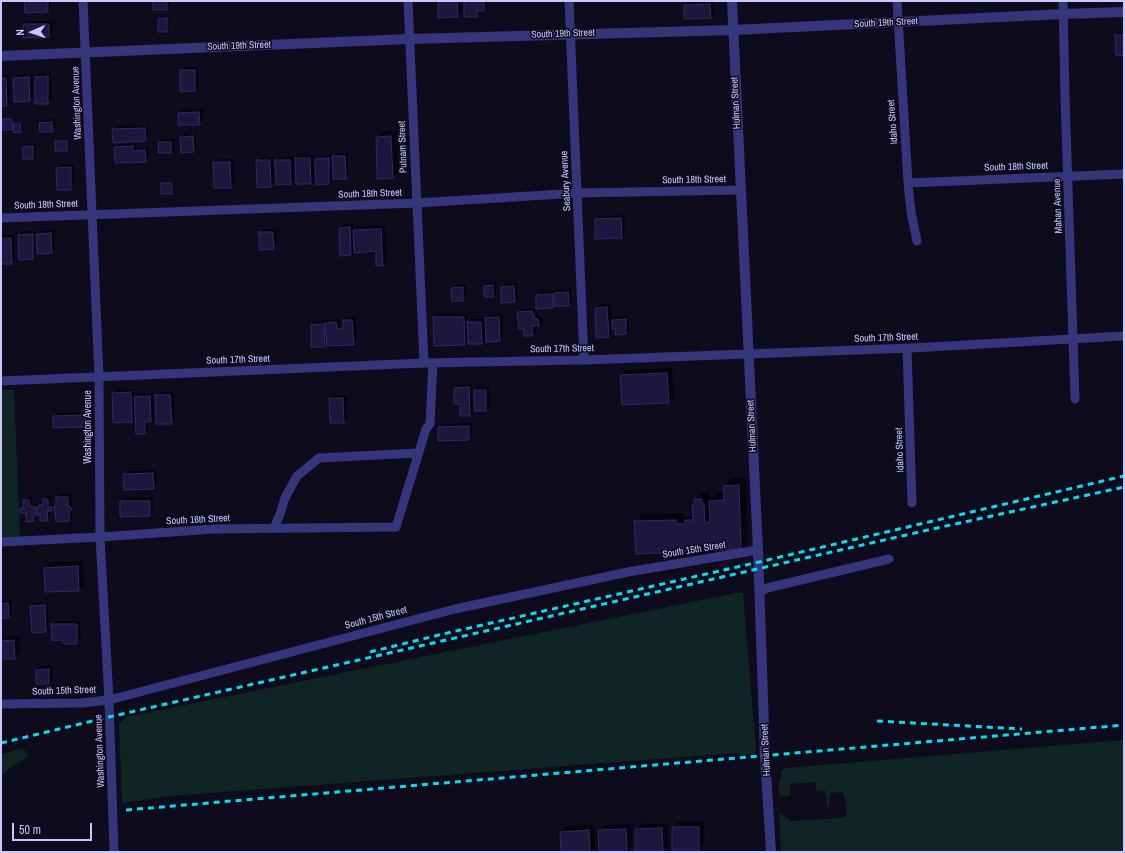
<!DOCTYPE html>
<html>
<head>
<meta charset="utf-8">
<style>
	body { margin:0 }
	#map { position:relative; width:1125px; height:853px; overflow:hidden; background:#0d0b1c; font-family:"Archivo Narrow",sans-serif }
	canvas { display:block }
	.frame { position:absolute; inset:0; border:2px solid #cac5ff; pointer-events:none }
	.north { position:absolute; left:12px; top:12px; width:40px; height:40px; -webkit-text-stroke:3px #0d0b1c; paint-order:stroke; rotate:268deg; font-size:11px; font-weight:700; line-height:16px; text-align:center; color:#cac5ff }
	.north::after { content:''; display:block; margin:auto; width:14px; height:18px; background:#cac5ff; clip-path:polygon(50% 0,100% 100%,50% 72%,0 100%) }
	.scale { position:absolute; left:12px; top:823px; width:80px; height:18px; box-sizing:border-box; border:2px solid #cac5ff; border-top:0; padding-left:5px; font-size:12px; line-height:14px; white-space:nowrap; color:#cac5ff; -webkit-text-stroke:3px #0d0b1c; paint-order:stroke }
</style>
</head>
<body>
<div id="map">
<canvas width="1125" height="853"></canvas>
<div class="frame"></div>
<div class="north">N</div>
<div class="scale">50 m</div>
</div>
<script>
const g = document.querySelector('canvas').getContext('2d');
g.lineJoin = 'round';
function fill(path, color) {
  g.fillStyle = color;
  g.fill(path, 'evenodd');
}
function toPath(rows) {
  const path = new Path2D();
  for (const r of rows) {
    path.moveTo(r[0], r[1]);
    for (let i = 2; i < r.length; i += 2) path.lineTo(r[i], r[i + 1]);
  }
  return path;
}
function trace(path, color, width, dash) {
  g.strokeStyle = color;
  g.lineWidth = width;
  g.lineCap = dash ? 'butt' : 'round';
  g.setLineDash(dash || []);
  g.stroke(path);
}
function label(font, color, halo, rows, align = 'center') {
  g.font = font + ' "Archivo Narrow",sans-serif';
  g.lineWidth = 3;
  g.setLineDash([]);
  g.textBaseline = 'middle';
  g.strokeStyle = halo;
  g.fillStyle = color;
  for (const [text, x, y, turn = 0] of rows) {
    g.save();
    g.translate(x, y);
    g.rotate((+turn || 0) * Math.PI / 180);
    g.textAlign = isNaN(turn) ? turn : align;
    if (halo) g.strokeText(text, 0, 0);
    g.fillText(text, 0, 0);
    g.restore();
  }
}
const green = toPath([
	[1,390,14,390,20,538,1,539],
	[736,593,743,593,756,750,754,754,741,755,738,753,170,796,122,803,119,724,126,717],
	[1124,740,1124,852,781,852,779,812,791,821,841,818,846,816,846,805,843,792,830,793,829,805,827,807,825,790,816,791,816,782,790,784,791,792,789,796,779,797,779,782,781,778,781,770,786,768],
	[23,748,29,756,11,767,1,776,1,754]
]);
const shadow = toPath([
	[25,1,51,1,51,8,48,11],
	[154,1,170,1,171,5,167,9],
	[440,1,461,1,461,13,458,16],
	[465,1,487,1,487,6,484,10,480,10,480,12,476,16],
	[689,1,714,1,714,13,711,17,685,5],
	[161,17,168,17,169,30,167,31,159,31,159,19],
	[27,21,52,21,52,33,48,36,24,25],
	[1120,32,1124,32,1124,54,1116,36],
	[184,67,198,67,198,87,195,90,181,71],
	[39,73,51,73,51,99,47,103,36,77],
	[32,74,33,96,30,100,14,78,18,75],
	[9,75,10,101,6,105,1,105,1,76],
	[183,109,203,109,203,120,199,124,179,113],
	[5,118,14,118,14,122,21,122,22,130,20,132,14,127,12,129,4,120],
	[44,119,55,119,56,127,52,131,40,123],
	[148,125,149,136,145,140,113,130,117,126],
	[382,131,397,131,398,172,392,177,378,178,377,137],
	[196,133,197,148,193,151,181,138,184,134],
	[163,139,175,139,175,149,171,152,160,142],
	[58,140,68,140,68,149,67,150,56,142],
	[36,143,36,154,33,158,24,147,27,144],
	[136,143,136,148,149,147,149,157,145,161,115,148,118,144],
	[337,153,348,153,349,174,345,178,333,178,329,183,317,184,316,159,320,156,332,155,332,158],
	[300,155,313,155,314,179,310,183,296,159],
	[294,156,294,180,291,183,276,161,279,157],
	[260,157,273,157,274,182,270,186,257,161],
	[217,159,233,159,234,183,230,187,214,163],
	[61,164,74,164,74,185,71,189,58,189,57,168],
	[164,182,173,182,174,192,172,193,162,193,162,183],
	[625,215,625,233,622,237,596,219,599,216],
	[344,224,354,224,354,230,358,226,385,226,386,261,383,265,377,250,355,250,351,254,341,255,340,228],
	[263,229,276,229,277,245,273,248,260,233],
	[54,230,55,249,52,252,36,253,33,258,20,259,19,235,22,231,36,231,36,235,40,231],
	[1,235,14,235,15,259,11,263,1,263],
	[488,282,496,282,496,292,493,296,485,286],
	[518,283,518,298,514,301,502,287,505,284],
	[466,284,466,297,463,300,452,288,456,285],
	[559,289,571,289,572,302,568,305,537,308,537,295,540,291,557,291],
	[599,304,611,304,611,321,616,316,629,316,629,330,626,333,616,327,611,328,612,333,608,336,596,308],
	[535,308,535,311,537,311,538,316,542,316,542,321,538,325,535,325,536,331,532,335,525,328,518,312,522,309],
	[452,313,452,315,467,314,467,323,472,319,486,318,490,315,503,314,503,337,500,340,487,338,482,343,469,340,465,344,434,318,437,314],
	[355,316,357,340,353,344,327,343,324,346,312,325,315,321,340,319,340,326,344,325,344,321,347,317],
	[672,368,674,396,668,402,621,375,627,370],
	[458,384,472,384,473,411,470,415,460,403,455,388],
	[478,387,489,387,490,406,486,410,475,391],
	[134,389,135,398,139,394,153,393,154,418,150,421,148,421,148,429,145,433,136,417,132,421,113,394,117,390],
	[174,391,175,419,171,423,156,395,160,392],
	[333,395,346,395,347,418,344,422,330,399],
	[89,412,89,422,85,426,54,416,57,413],
	[472,423,472,435,469,439,439,427,443,424],
	[156,470,157,485,153,488,124,475,128,471],
	[732,478,746,478,748,541,741,548,635,522,643,514,683,513,684,517,689,517,693,513,693,506,695,503,695,500,703,492,709,492,711,500,718,493,724,493,724,486],
	[60,494,71,494,71,502,74,505,72,509,72,517,69,520,55,507,50,510,51,516,47,520,41,514,37,514,37,517,33,521,27,512,21,509,25,505,24,501,28,497,32,497,32,503,37,503,37,504,41,504,47,496,51,496,52,504,57,504,57,498],
	[153,497,153,512,150,515,121,501,125,498],
	[83,561,84,585,78,590,46,591,45,568,50,562],
	[11,600,12,613,8,617,1,617,1,601],
	[48,602,49,627,45,631,32,606,35,603],
	[56,621,80,621,81,640,77,643,52,625],
	[19,635,20,652,14,658,1,658,1,636],
	[40,666,52,666,53,679,49,683,37,683,37,670],
	[704,821,705,843,699,849,673,849,673,827,678,822],
	[668,823,668,845,662,850,636,829,641,824],
	[632,824,632,845,627,851,599,830,605,825],
	[594,825,595,847,590,852,562,852,561,832,567,826]
]);
const building = toPath([
	[24,1,48,1,48,12,25,13,24,1],
	[153,1,167,1,167,10,153,10,153,1],
	[438,1,457,1,458,17,438,18,438,1],
	[464,1,484,1,484,11,477,11,477,17,464,17,464,1],
	[710,4,711,18,684,19,684,5,710,4],
	[167,18,167,32,158,32,158,19,167,18],
	[23,24,49,24,49,37,23,38,23,24],
	[1115,35,1124,35,1124,55,1116,56,1115,35],
	[180,70,195,70,195,91,180,92,180,70],
	[48,76,48,104,35,104,35,77,48,76],
	[29,77,30,101,14,102,13,78,29,77],
	[1,78,6,78,7,106,1,106,1,78],
	[199,112,200,125,178,125,178,113,199,112],
	[3,119,12,119,13,130,3,130,3,119],
	[52,122,53,132,40,132,39,123,52,122],
	[13,123,20,123,21,132,14,133,13,123],
	[145,128,146,141,113,143,112,129,145,128],
	[193,136,194,152,181,153,180,137,193,136],
	[391,136,393,178,377,179,376,137,391,136],
	[55,141,67,141,67,151,55,151,55,141],
	[159,142,171,142,171,153,158,153,159,142],
	[33,146,33,159,23,159,22,147,33,146],
	[133,146,133,151,145,150,146,162,115,163,114,147,133,146],
	[332,156,345,156,346,179,333,179,332,156],
	[295,158,310,158,311,184,296,184,295,158],
	[329,158,329,184,316,185,315,159,329,158],
	[256,160,270,160,271,187,257,188,256,160],
	[275,160,290,160,291,184,276,185,275,160],
	[213,162,230,162,231,188,214,188,213,162],
	[71,167,71,190,57,190,56,168,71,167],
	[161,183,172,183,172,194,161,194,161,183],
	[621,218,622,238,595,239,595,219,621,218],
	[350,227,351,255,340,256,339,228,350,227],
	[381,229,383,266,376,266,376,251,354,253,353,230,381,229],
	[259,232,273,232,274,249,259,250,259,232],
	[51,233,52,253,37,254,36,234,51,233],
	[33,234,33,259,19,260,18,235,33,234],
	[1,238,11,238,12,264,1,264,1,238],
	[493,285,493,297,484,297,484,286,493,285],
	[514,286,515,302,501,303,501,287,514,286],
	[463,287,463,301,452,301,451,288,463,287],
	[568,292,569,306,554,306,554,293,568,292],
	[553,294,553,308,536,309,536,295,553,294],
	[607,307,609,337,596,338,595,308,607,307],
	[532,311,532,314,534,314,535,319,538,319,539,326,532,326,533,336,524,336,524,329,519,329,517,312,532,311],
	[433,317,464,317,465,345,434,346,433,317],
	[499,317,500,341,486,342,485,318,499,317],
	[626,319,626,334,615,335,615,328,612,329,612,320,626,319],
	[343,320,352,320,354,345,327,346,325,323,336,322,337,329,343,328,343,320],
	[467,322,481,322,482,344,468,344,467,322],
	[324,324,325,347,311,347,311,325,324,324],
	[667,373,669,403,622,405,620,375,667,373],
	[469,387,470,416,460,416,460,404,454,404,454,388,469,387],
	[474,390,486,390,486,411,474,411,474,390],
	[131,392,132,422,113,423,112,393,131,392],
	[155,395,170,395,172,424,156,424,155,395],
	[150,396,151,422,145,422,145,434,136,434,134,397,150,396],
	[329,398,343,398,344,423,330,423,329,398],
	[85,415,86,427,53,428,53,416,85,415],
	[469,426,469,440,438,441,438,427,469,426],
	[153,473,154,489,124,490,123,474,153,473],
	[739,485,741,549,636,554,634,521,676,520,676,524,685,524,685,520,693,520,692,505,694,505,694,499,702,499,702,503,704,504,705,523,710,522,709,501,724,500,723,486,739,485],
	[56,497,68,497,68,505,72,509,69,513,69,521,56,522,54,506,56,506,56,497],
	[43,499,48,499,48,507,52,507,52,511,47,511,48,521,40,521,40,515,37,515,37,507,39,507,39,505,43,505,43,499],
	[23,500,29,500,29,506,33,506,33,507,36,507,36,516,33,516,34,521,26,522,26,513,20,513,20,508,24,508,23,500],
	[120,501,150,501,150,516,120,517,120,501],
	[78,566,79,591,45,592,44,568,78,566],
	[8,603,9,618,1,618,1,604,8,603],
	[45,605,46,632,32,633,30,606,45,605],
	[51,624,77,624,77,644,64,644,62,640,52,641,51,624],
	[14,640,15,659,1,659,1,641,14,640],
	[49,669,49,684,36,684,36,670,49,669],
	[672,827,699,827,699,850,672,850,672,827],
	[662,828,663,851,635,852,635,829,662,828],
	[626,829,627,852,599,852,598,830,626,829],
	[589,830,590,852,561,852,560,832,589,830]
]);
const minor = toPath([
	[83,1,99,377,100,537,109,700,114,852],
	[408,1,424,363],
	[569,1,584,360],
	[897,1,908,183,911,212,917,241],
	[1063,1,1065,97,1075,399],
	[908,183,1124,174],
	[1,218,416,203,578,193,740,190],
	[907,348,912,503],
	[1,381,424,363,584,360,911,348,1124,336],
	[274,528,280,514,285,498,297,476,319,458,418,453],
	[1,542,100,537,214,529,396,527,426,429,430,424,433,363],
	[760,592,767,588,889,559],
	[1,704,81,703,109,700,455,609,628,572,758,550]
]);
const tertiary = toPath([
	[732,1,758,550,765,756,771,852],
	[1,56,410,39,733,30,1063,14,1124,12]
]);
const rail = toPath([
	[370,652,443,634,759,562,1124,476],
	[877,721,1022,729],
	[1,743,109,717,928,530,1124,487],
	[126,810,1124,725]
]);
const streetNames = [
	["South 19th Street",886,23,-3],
	["South 19th Street",563,34,-2],
	["South 19th Street",239,46,-2],
	["Washington Avenue",77,103,-92],
	["Hulman Street",736,103,-93],
	["Idaho Street",893,122,-94],
	["Putnam Street",403,147,-92],
	["South 18th Street",1016,167,-2],
	["South 18th Street",694,180,-1],
	["Seabury Avenue",566,181,-93],
	["South 18th Street",370,194,-2],
	["South 18th Street",46,205,-2],
	["Mahan Avenue",1058,206,-92],
	["South 17th Street",886,338,-2],
	["South 17th Street",562,349,-1],
	["South 17th Street",238,360,-2],
	["Hulman Street",752,426,-93],
	["Washington Avenue",88,427,-90],
	["Idaho Street",900,450,-92],
	["South 16th Street",198,520,-3],
	["South 15th Street",694,550,-9],
	["South 15th Street",376,618,-15],
	["South 15th Street",64,691,-2],
	["Hulman Street",766,750,-93],
	["Washington Avenue",100,751,-92]
];
fill(green, '#0e2524');
fill(shadow, '#0007');
fill(building, '#1d163d');
trace(building, '#332869', 1);
trace(minor, '#35357c', 9);
trace(tertiary, '#35357c', 10);
trace(rail, '#00e0f0', 3, [6, 5]);
label('10px', '#cac5ff', '#0d0b1c', streetNames);
</script>
</body>
</html>
